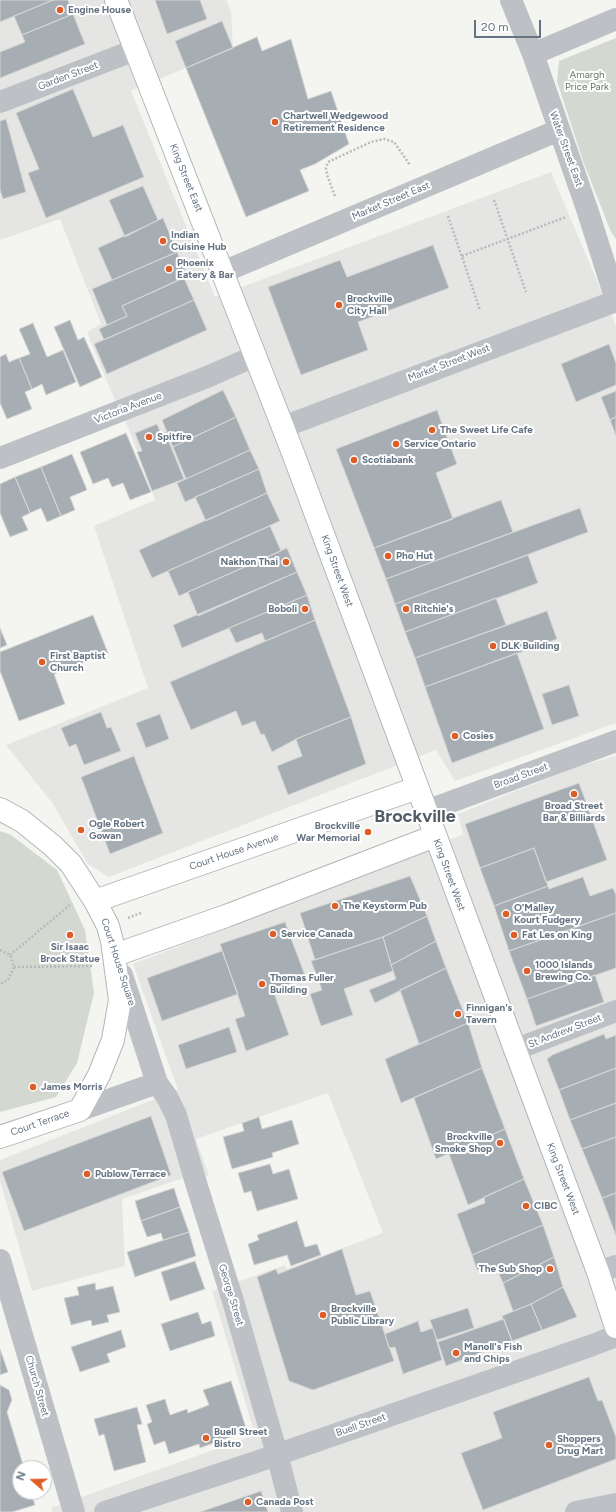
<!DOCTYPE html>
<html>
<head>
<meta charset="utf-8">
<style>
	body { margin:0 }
	#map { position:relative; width:616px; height:1512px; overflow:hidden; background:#f4f4f0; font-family:Figtree,sans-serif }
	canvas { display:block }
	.north { position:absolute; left:12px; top:1460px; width:40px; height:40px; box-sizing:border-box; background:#fff; border:1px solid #c1c7cd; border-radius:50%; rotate:290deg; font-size:11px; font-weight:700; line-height:16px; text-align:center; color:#647281 }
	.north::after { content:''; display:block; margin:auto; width:14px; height:18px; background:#de5d26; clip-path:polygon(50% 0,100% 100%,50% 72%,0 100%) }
	.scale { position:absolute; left:474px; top:20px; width:67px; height:18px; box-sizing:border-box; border:2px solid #647281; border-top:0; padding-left:5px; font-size:12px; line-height:14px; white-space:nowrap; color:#647281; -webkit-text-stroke:3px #fff; paint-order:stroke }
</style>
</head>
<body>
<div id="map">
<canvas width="616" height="1512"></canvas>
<div class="north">N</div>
<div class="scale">20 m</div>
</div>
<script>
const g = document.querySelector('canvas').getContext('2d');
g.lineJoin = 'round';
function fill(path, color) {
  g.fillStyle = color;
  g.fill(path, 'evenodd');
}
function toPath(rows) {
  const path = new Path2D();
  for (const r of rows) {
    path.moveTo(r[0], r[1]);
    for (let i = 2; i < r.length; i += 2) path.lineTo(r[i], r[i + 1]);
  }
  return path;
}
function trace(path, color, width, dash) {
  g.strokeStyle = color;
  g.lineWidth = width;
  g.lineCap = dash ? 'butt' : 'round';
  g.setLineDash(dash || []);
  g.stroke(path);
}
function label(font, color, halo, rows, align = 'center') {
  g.font = font + ' Figtree,sans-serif';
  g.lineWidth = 4;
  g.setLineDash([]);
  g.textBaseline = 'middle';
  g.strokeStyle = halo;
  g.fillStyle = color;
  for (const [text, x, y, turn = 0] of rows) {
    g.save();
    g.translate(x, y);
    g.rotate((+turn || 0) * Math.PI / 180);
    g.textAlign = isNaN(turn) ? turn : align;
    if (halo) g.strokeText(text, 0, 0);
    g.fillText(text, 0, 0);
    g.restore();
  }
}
const built = toPath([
	[0,0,226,0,231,11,233,48,131,91,215,297,551,172,616,326,616,723,455,781,436,750,109,877,88,864,53,804,6,745,148,688,94,526,155,500,128,427,110,389,87,332,101,324,60,219,0,240],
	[616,756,616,1512,53,1512,51,1508,255,1435,212,1291,285,1265,287,1269,383,1233,328,1093,196,1139,209,1176,183,1178,122,1199,125,1266,32,1291,0,1181,0,1160,178,1090,133,964,400,861,463,834,458,814,579,766]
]);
const green = toPath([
	[616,38,616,239,611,232,583,161,557,81,559,61],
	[0,831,11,835,57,870,85,930,94,993,77,1063,56,1097,0,1112]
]);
const building = toPath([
	[0,0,53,0,0,22,0,0],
	[53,0,68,0,73,14,22,35,14,16,53,0],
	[155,0,200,0,207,19,167,34,155,0],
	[73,14,85,44,0,78,0,52,25,42,22,35,73,14],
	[222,21,233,48,186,68,175,41,222,21],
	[257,37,262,51,291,39,308,99,331,91,349,144,315,164,300,170,309,191,246,217,186,68,257,37],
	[73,89,93,137,123,125,144,177,46,218,28,173,39,169,16,113,73,89],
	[6,119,26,192,3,199,0,190,0,121,6,119],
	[143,186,158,220,125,237,109,200,143,186],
	[163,218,177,252,112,280,98,248,163,218],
	[433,245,449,288,358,322,368,350,301,375,268,287,340,260,347,277,433,245],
	[177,252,187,276,122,306,127,316,107,325,92,289,177,252],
	[184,278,194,300,104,340,99,329,127,316,122,306,184,278],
	[194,300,207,330,107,374,94,344,194,300],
	[70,320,78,340,84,337,102,377,80,387,54,327,70,320],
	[33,323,47,357,63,350,76,382,46,395,42,384,32,389,19,358,30,354,19,329,33,323],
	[609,344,616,363,616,385,576,402,561,364,609,344],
	[6,354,9,362,19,358,32,389,25,392,32,409,7,419,0,403,0,357,6,354],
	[223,390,236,417,173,447,162,420,223,390],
	[616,391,616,417,610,420,601,397,616,391],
	[437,410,457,464,436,473,453,519,374,548,336,449,437,410],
	[236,417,250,450,186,479,173,447,236,417],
	[616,417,616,436,610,420,616,417],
	[157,424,161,434,165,432,184,479,152,491,137,452,142,451,135,433,157,424],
	[126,433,151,492,130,500,123,483,112,487,108,478,93,484,80,452,126,433],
	[250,450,259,469,185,502,177,483,250,450],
	[72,454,87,490,70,497,75,510,61,516,41,467,72,454],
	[41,467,61,516,47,522,41,508,30,513,15,477,41,467],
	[259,469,267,493,206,521,195,497,259,469],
	[15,477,30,513,22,517,28,530,10,537,0,513,0,484,15,477],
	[267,493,280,521,152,578,139,550,267,493],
	[501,500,513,532,386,579,374,548,501,500],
	[580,508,588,532,395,604,386,579,580,508],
	[270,526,281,551,179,596,168,571,270,526],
	[287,548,297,572,198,616,188,592,287,548],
	[528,555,538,583,405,632,395,604,528,555],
	[297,572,307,595,182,648,173,625,297,572],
	[307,595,315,620,265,641,262,633,236,643,229,628,307,595],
	[496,598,506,625,415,658,405,632,496,598],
	[547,611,557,639,425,687,415,658,547,611],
	[93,615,108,653,54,674,65,704,19,721,0,671,0,652,93,615],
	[315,620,351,717,296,739,272,752,264,734,261,735,255,721,242,726,236,711,191,730,170,682,315,620],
	[0,628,7,645,0,648,0,628],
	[517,653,544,729,452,763,425,687,517,653],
	[569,685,579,716,552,725,542,694,569,685],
	[101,712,107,728,111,727,121,751,84,765,76,744,69,747,61,728,101,712],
	[160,714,169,739,146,748,136,723,160,714],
	[351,717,366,764,288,795,277,766,302,756,296,739,351,717],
	[134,756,163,833,110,854,81,777,134,756],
	[579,783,607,860,546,882,534,848,480,868,465,824,579,783],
	[534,848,548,886,494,906,480,868,534,848],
	[410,876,427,916,383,937,315,960,300,913,410,876],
	[583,877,590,896,613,888,616,895,616,913,509,951,494,906,548,886,549,889,583,877],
	[616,913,616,968,527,999,509,951,616,913],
	[427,916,436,941,391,965,383,937,427,916],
	[285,922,306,978,273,990,289,1035,246,1051,235,1019,245,1016,220,944,285,922],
	[383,937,393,971,344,989,353,1015,321,1026,310,994,322,990,311,961,383,937],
	[436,941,446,968,375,1003,369,990,396,979,391,965,436,941],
	[222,951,238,994,162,1021,147,978,222,951],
	[446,968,468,1023,419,1044,400,990,446,968],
	[595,975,604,1002,536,1026,527,999,595,975],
	[468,1023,482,1068,401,1103,385,1059,468,1023],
	[229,1027,237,1052,186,1069,178,1045,229,1027],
	[604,1034,606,1039,616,1035,616,1068,559,1090,547,1059,552,1055,604,1034],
	[482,1068,505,1129,436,1159,414,1098,482,1068],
	[616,1068,616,1103,570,1120,559,1090,616,1068],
	[616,1103,616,1137,582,1149,570,1120,616,1103],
	[151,1116,171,1175,24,1231,2,1172,151,1116],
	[259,1117,262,1129,292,1120,299,1144,272,1153,273,1157,232,1169,223,1137,244,1131,242,1123,259,1117],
	[505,1129,524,1179,468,1205,449,1154,505,1129],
	[616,1137,616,1193,602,1198,582,1149,616,1137],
	[270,1164,273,1174,289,1169,298,1199,257,1211,251,1191,244,1193,238,1173,270,1164],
	[524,1179,543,1225,472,1255,457,1214,485,1203,484,1197,524,1179],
	[174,1188,180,1207,141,1221,135,1201,174,1188],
	[616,1193,616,1236,602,1198,616,1193],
	[180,1207,189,1232,163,1240,161,1233,147,1237,141,1221,180,1207],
	[297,1221,305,1247,317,1244,321,1255,291,1266,287,1255,254,1265,248,1244,259,1240,257,1235,297,1221],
	[543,1225,554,1257,503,1283,495,1265,477,1270,472,1255,543,1225],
	[189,1232,196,1256,135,1277,127,1252,189,1232],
	[342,1249,356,1295,370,1291,394,1361,313,1390,289,1381,257,1277,276,1269,278,1274,342,1249],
	[554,1257,563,1287,531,1304,513,1311,503,1283,554,1257],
	[195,1261,205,1289,170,1301,161,1272,195,1261],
	[95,1283,96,1290,113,1286,120,1312,107,1315,109,1322,92,1326,91,1320,71,1325,64,1298,79,1295,77,1287,95,1283],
	[563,1287,577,1317,542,1330,531,1304,563,1287],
	[531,1304,542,1330,512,1341,502,1316,531,1304],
	[468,1308,474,1328,437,1340,430,1320,468,1308],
	[198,1312,202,1324,211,1321,215,1336,170,1351,161,1324,198,1312],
	[504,1319,512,1341,446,1366,438,1342,504,1319],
	[418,1321,421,1332,433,1328,442,1360,403,1374,395,1347,389,1348,385,1334,418,1321],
	[121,1330,126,1347,107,1354,110,1362,80,1372,71,1347,121,1330],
	[0,1349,8,1372,0,1375,0,1349],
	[589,1377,598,1401,602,1400,616,1437,616,1459,483,1510,461,1453,502,1438,493,1412,589,1377],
	[231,1381,247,1431,200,1448,199,1444,169,1454,165,1441,154,1445,147,1424,152,1422,146,1405,165,1399,170,1415,187,1409,188,1413,209,1405,203,1390,231,1381],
	[0,1385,9,1390,12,1400,7,1412,24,1468,20,1468,20,1492,31,1492,35,1505,12,1512,0,1512,0,1385],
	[137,1407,142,1424,137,1425,146,1462,114,1471,104,1434,99,1436,94,1419,137,1407],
	[261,1491,268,1512,200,1512,261,1491]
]);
const path = toPath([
	[335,196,327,175,326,168,328,162,371,142,384,139,394,142,410,165],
	[494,200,526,292],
	[448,216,480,310],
	[462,256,566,217],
	[128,918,143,912],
	[0,950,10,955,14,967,8,980,0,984],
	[10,955,71,904],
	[14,967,94,966]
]);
const minor = toPath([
	[511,0,533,54,587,209,616,300],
	[533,54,616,19],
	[0,102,135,50],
	[223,272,559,130],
	[283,427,616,301],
	[0,458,207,377,255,356],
	[426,811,616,741],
	[122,975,157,1083,167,1097,176,1115,196,1183,233,1301,277,1454,292,1512],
	[514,1050,616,1011],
	[80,1110,157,1083],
	[0,1260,74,1512],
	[598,1272,616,1266],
	[105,1512,256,1462,590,1346,616,1336],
	[576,1512,616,1504]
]);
const primary = toPath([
	[116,0,293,453,598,1272,616,1327],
	[0,809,22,821,53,846,71,864,95,901,108,926,112,941,120,1000,113,1040,99,1075,80,1110,0,1137],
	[95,901,417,788],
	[115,955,226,916,435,836]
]);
const markers = [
	[60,10,4,"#de5d26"],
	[275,122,4,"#de5d26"],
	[163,241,4,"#de5d26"],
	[169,269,4,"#de5d26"],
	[339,305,4,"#de5d26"],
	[432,430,4,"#de5d26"],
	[149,437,4,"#de5d26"],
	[396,444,4,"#de5d26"],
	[354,460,4,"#de5d26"],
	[388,556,4,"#de5d26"],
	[286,562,4,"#de5d26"],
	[305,609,4,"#de5d26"],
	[406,609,4,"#de5d26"],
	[493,646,4,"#de5d26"],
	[42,662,4,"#de5d26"],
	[455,736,4,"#de5d26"],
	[574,794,4,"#de5d26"],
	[81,830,4,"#de5d26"],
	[368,832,4,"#de5d26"],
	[335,906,4,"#de5d26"],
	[506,914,4,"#de5d26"],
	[273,934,4,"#de5d26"],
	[70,935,4,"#de5d26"],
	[514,935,4,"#de5d26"],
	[527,971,4,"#de5d26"],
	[262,984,4,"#de5d26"],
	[458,1014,4,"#de5d26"],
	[33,1087,4,"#de5d26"],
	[500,1143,4,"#de5d26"],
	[87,1174,4,"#de5d26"],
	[526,1206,4,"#de5d26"],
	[550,1269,4,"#de5d26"],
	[323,1315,4,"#de5d26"],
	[456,1353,4,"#de5d26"],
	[206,1438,4,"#de5d26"],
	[549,1445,4,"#de5d26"],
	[248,1502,4,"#de5d26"]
];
const poiNames = [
	["Engine House",68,10],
	["Chartwell Wedgewood",283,116],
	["Retirement Residence",283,128],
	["Indian",171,235],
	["Cuisine Hub",171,247],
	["Phoenix",177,263],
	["Eatery & Bar",177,275],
	["Brockville",347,299],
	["City Hall",347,311],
	["The Sweet Life Cafe",440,430],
	["Spitfire",157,437],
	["Service Ontario",404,444],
	["Scotiabank",362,460],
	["Pho Hut",396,556],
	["Nakhon Thai",278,562,"right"],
	["Boboli",297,609,"right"],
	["Ritchie's",414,609],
	["DLK Building",501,646],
	["First Baptist",50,656],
	["Church",50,668],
	["Cosies",463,736],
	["Broad Street",574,806,"center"],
	["Bar & Billiards",574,818,"center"],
	["Ogle Robert",89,824],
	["Gowan",89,836],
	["Brockville",360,826,"right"],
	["War Memorial",360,838,"right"],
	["The Keystorm Pub",343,906],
	["O'Malley",514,908],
	["Kourt Fudgery",514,920],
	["Service Canada",281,934],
	["Fat Les on King",522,935],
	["Sir Isaac",70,947,"center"],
	["Brock Statue",70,959,"center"],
	["1000 Islands",535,965],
	["Brewing Co.",535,977],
	["Thomas Fuller",270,978],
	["Building",270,990],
	["Finnigan's",466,1008],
	["Tavern",466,1020],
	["James Morris",41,1087],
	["Brockville",492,1137,"right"],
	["Smoke Shop",492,1149,"right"],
	["Publow Terrace",95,1174],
	["CIBC",534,1206],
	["The Sub Shop",542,1269,"right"],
	["Brockville",331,1309],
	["Public Library",331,1321],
	["Manoll's Fish",464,1347],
	["and Chips",464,1359],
	["Buell Street",214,1432],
	["Bistro",214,1444],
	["Shoppers",557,1439],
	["Drug Mart",557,1451],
	["Canada Post",256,1502]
];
const parkNames = [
	["Amargh",587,75],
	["Price Park",587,87]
];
const streetNames = [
	["Garden Street",68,76,-21],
	["Water Street East",566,149,70],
	["King Street East",186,178,68],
	["Market Street East",391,201,-23],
	["Market Street West",449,363,-21],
	["Victoria Avenue",128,408,-21],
	["King Street West",337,571,70],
	["Broad Street",521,776,-20],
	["Court House Avenue",234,852,-19],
	["King Street West",449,875,70],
	["Court House Square",118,962,72],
	["St Andrew Street",565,1031,-21],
	["Court Terrace",40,1123,-19],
	["King Street West",563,1179,69],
	["George Street",231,1295,73],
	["Church Street",37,1386,74],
	["Buell Street",361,1425,-19]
];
const townNames = [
	["Brockville",415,817]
];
fill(built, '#e5e6e4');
fill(green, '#d3d9d0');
fill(building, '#a6adb3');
trace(building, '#d5d6d3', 1);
trace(primary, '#b2b6ba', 24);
trace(path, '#b7b9bc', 2.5, [2, 2]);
trace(minor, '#bdc0c4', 22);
trace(primary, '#fff', 22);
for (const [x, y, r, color] of markers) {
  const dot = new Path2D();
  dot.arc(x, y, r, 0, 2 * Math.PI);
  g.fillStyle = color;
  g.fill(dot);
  trace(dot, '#fff', 1.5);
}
label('bold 10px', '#647281', '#fff', poiNames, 'left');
label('10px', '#657863', '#fff', parkNames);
label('10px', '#647281', '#fff', streetNames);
label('bold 18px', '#525c66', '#fff', townNames);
</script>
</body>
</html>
